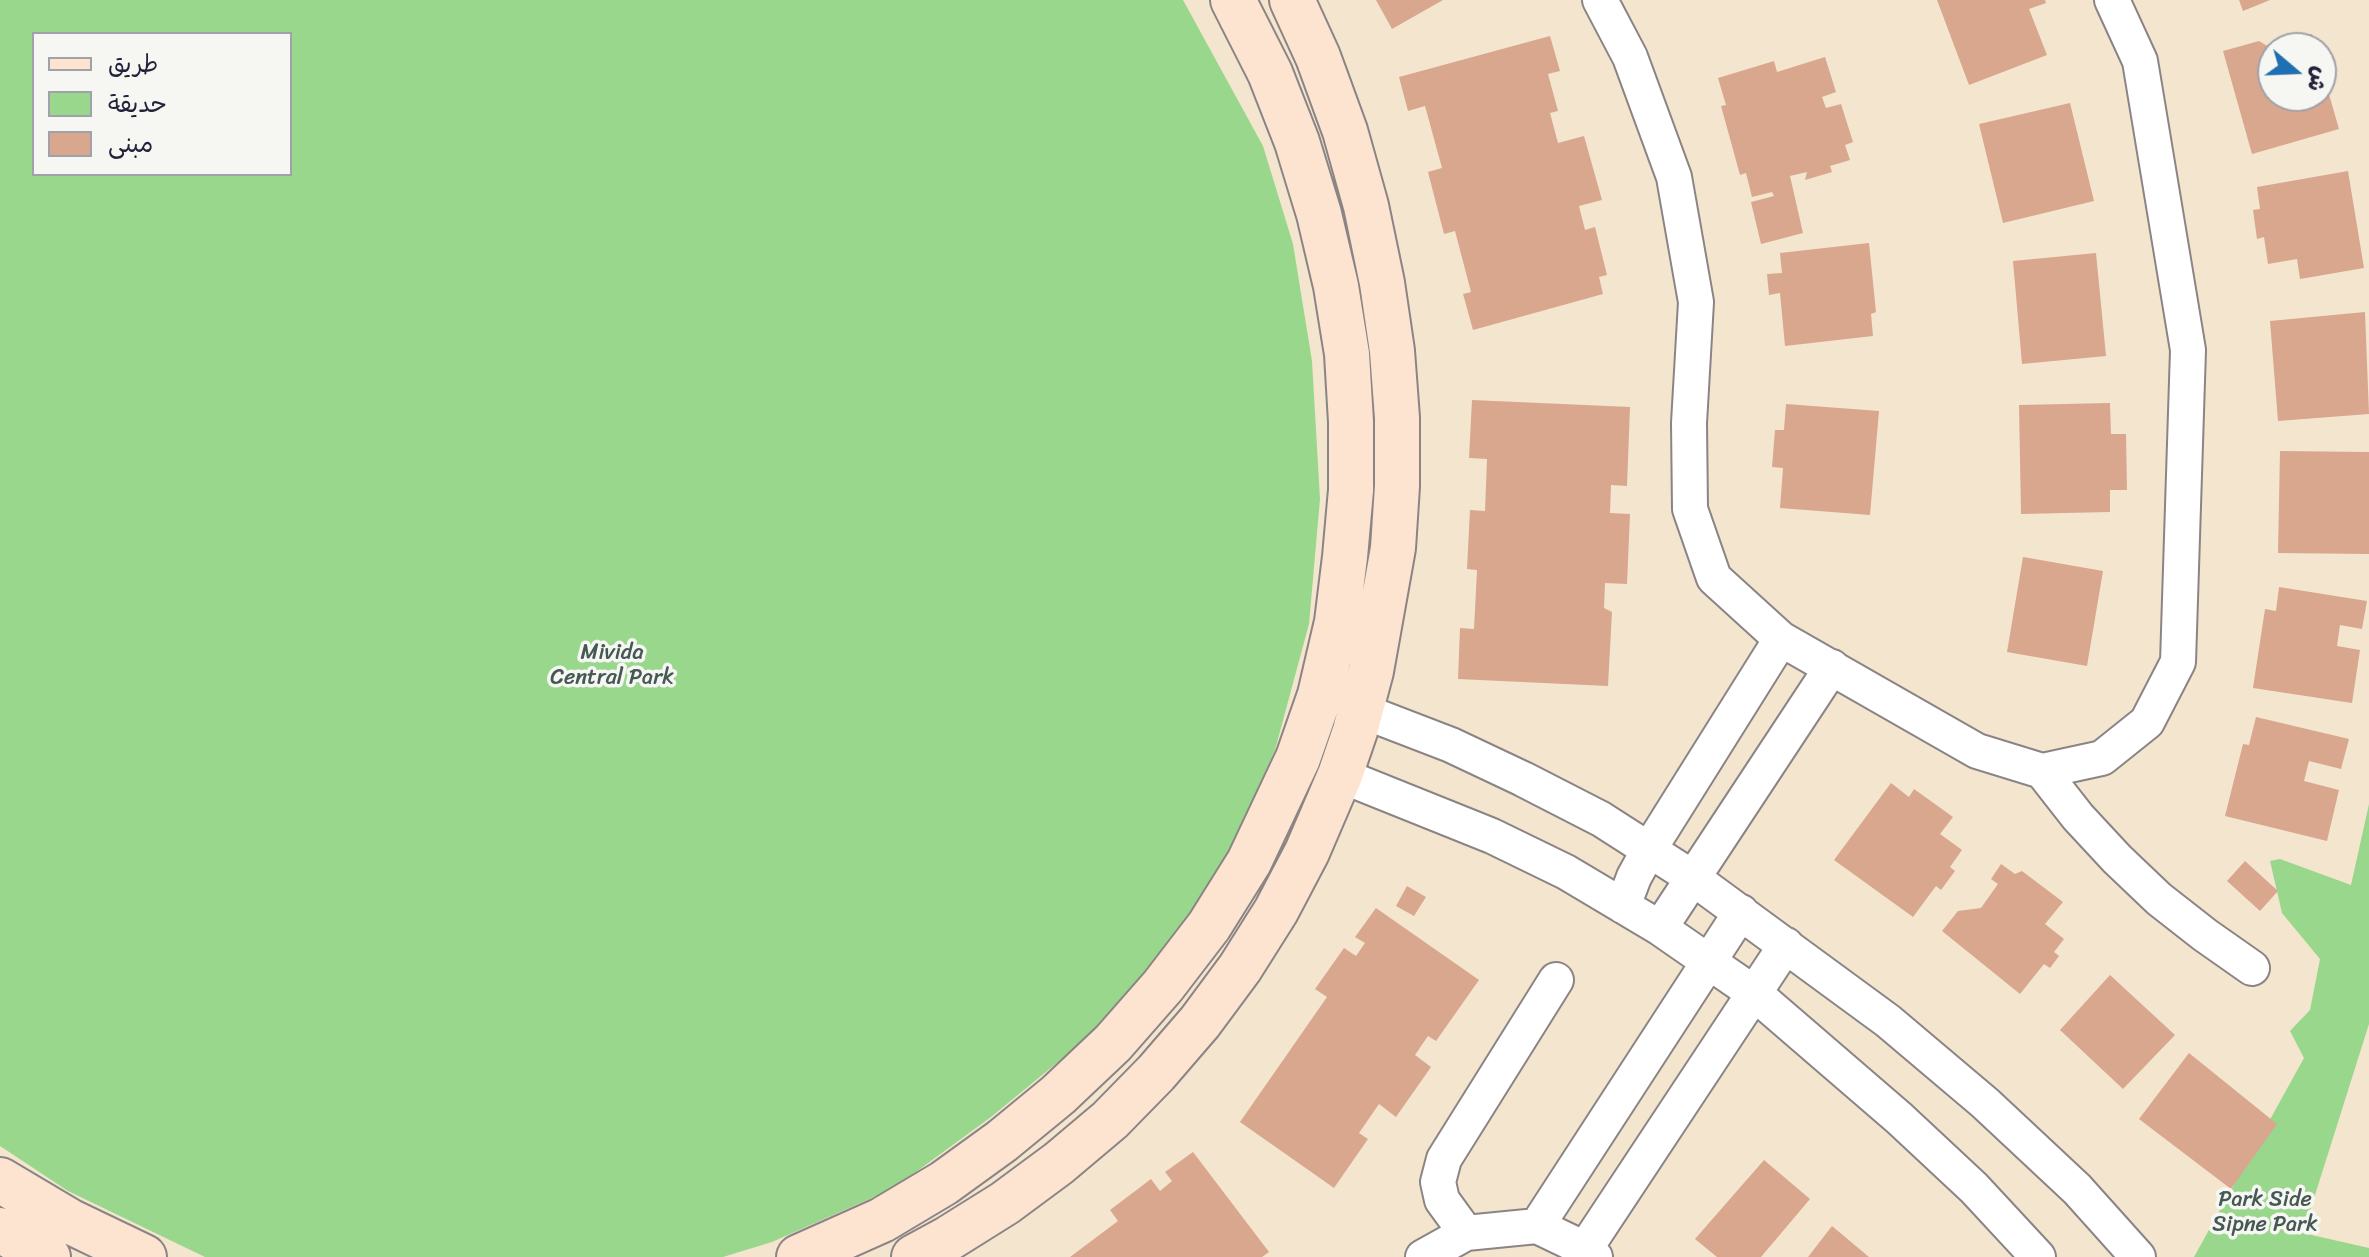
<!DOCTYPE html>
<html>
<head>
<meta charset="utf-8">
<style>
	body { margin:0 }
	#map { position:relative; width:2369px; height:1257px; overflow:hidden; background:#f4e5cf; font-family:Sriracha,"Playpen Sans Arabic",sans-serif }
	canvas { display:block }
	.legend { position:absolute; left:32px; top:32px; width:260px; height:144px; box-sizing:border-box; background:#f6f6f2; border:2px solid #a1a1a9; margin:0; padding:10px 14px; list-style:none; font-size:24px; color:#22223b }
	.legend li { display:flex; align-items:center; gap:16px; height:40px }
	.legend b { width:40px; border:2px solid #a1a1a9 }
	.north { position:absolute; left:2257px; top:32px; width:80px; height:80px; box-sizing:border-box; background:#f6f6f2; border:2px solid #a1a1a9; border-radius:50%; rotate:109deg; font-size:22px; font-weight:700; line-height:32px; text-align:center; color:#22223b }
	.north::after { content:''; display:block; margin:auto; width:28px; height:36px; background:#1f6fb2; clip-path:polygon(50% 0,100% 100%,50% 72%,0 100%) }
</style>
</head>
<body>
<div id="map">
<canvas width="2369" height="1257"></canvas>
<ul class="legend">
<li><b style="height:10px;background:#fde4d1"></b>طريق</li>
<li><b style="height:22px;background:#99d78d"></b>حديقة</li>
<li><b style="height:22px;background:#d8a78e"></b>مبنى</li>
</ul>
<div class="north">ش</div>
</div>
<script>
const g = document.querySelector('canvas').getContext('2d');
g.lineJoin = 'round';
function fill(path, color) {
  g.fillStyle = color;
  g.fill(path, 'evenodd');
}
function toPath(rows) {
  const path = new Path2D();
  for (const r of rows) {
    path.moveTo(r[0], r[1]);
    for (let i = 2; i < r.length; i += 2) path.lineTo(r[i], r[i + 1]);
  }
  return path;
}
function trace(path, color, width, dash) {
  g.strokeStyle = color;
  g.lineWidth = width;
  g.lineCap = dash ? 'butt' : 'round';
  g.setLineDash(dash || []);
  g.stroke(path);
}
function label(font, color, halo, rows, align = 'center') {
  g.font = font + ' Sriracha,sans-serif';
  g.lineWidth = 7;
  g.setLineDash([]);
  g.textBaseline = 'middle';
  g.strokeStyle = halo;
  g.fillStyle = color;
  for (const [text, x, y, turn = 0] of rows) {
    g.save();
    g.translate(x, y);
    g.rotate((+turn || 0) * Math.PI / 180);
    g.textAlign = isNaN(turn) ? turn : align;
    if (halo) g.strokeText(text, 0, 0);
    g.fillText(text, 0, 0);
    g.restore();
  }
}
const green = toPath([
	[0,0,1183,0,1263,146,1293,244,1312,361,1320,499,1309,624,1275,750,1214,887,1108,1021,991,1117,894,1188,772,1242,723,1257,205,1257,68,1191,0,1146],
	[34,34,290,34,290,174,34,174],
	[2369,804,2369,1024,2303,1233,2369,1248,2369,1257,2194,1257,2304,1058,2290,1031,2310,1010,2320,959,2282,913,2270,861,2280,859,2351,885]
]);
const building = toPath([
	[1376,0,1443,0,1392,29],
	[1937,0,2045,0,2046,3,2029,9,2047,55,1969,85],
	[2239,0,2270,0,2243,11],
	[2312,34,2316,48,2273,48,2273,96,2321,96,2322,70,2339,129,2252,154,2223,51,2259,41,2269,47],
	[1550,36,1560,71,1548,74,1558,111,1550,113,1558,143,1584,136,1602,200,1579,206,1585,230,1595,227,1607,275,1599,277,1603,294,1473,330,1463,294,1471,292,1455,231,1444,234,1428,172,1442,168,1425,106,1408,111,1399,77],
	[1825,57,1836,92,1822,97,1826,108,1841,104,1853,142,1845,145,1850,160,1830,166,1832,172,1805,180,1807,172,1790,176,1803,233,1761,244,1751,202,1774,196,1772,192,1752,197,1746,173,1740,175,1721,106,1726,105,1718,78,1774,61,1777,72],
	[2070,103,2094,201,2003,223,1979,124],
	[2348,171,2364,268,2300,279,2297,259,2268,264,2264,237,2257,239,2253,210,2260,209,2257,187],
	[1869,243,1876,312,1871,314,1873,336,1785,346,1780,293,1769,295,1767,274,1782,273,1780,253],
	[2096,253,2106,356,2022,364,2013,261],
	[2365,312,2369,414,2278,421,2270,321],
	[1472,400,1630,407,1627,486,1611,485,1610,513,1630,514,1627,584,1605,583,1604,608,1612,612,1608,686,1458,679,1460,628,1474,629,1477,570,1467,569,1470,510,1485,511,1487,459,1469,458],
	[2110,403,2111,434,2126,434,2127,490,2110,490,2110,512,2021,514,2019,405],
	[1786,404,1879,411,1870,515,1780,508,1783,468,1772,467,1775,430,1784,430],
	[2280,451,2369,452,2369,554,2278,553],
	[2023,557,2103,571,2087,666,2007,652],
	[2279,587,2367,601,2362,629,2340,625,2337,646,2360,650,2352,703,2253,688,2265,609,2276,611],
	[2256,717,2349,739,2341,769,2309,761,2304,781,2339,790,2327,841,2225,816,2243,744,2249,745],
	[1891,783,1909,797,1914,789,1953,817,1940,834,1962,850,1950,867,1955,871,1941,890,1936,886,1913,917,1834,860],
	[2245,861,2278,891,2260,911,2227,881],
	[2001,864,2015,874,2022,871,2063,902,2045,924,2064,939,2054,952,2059,956,2050,968,2044,964,2020,994,1942,931,1958,911,1981,908,1998,884,1991,879],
	[1407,886,1426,897,1414,916,1396,906],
	[1376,908,1479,980,1436,1041,1428,1036,1415,1055,1431,1067,1396,1117,1379,1104,1359,1133,1368,1139,1334,1188,1240,1122,1327,997,1315,989,1344,948,1356,956,1365,943,1355,937],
	[2110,975,2175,1035,2123,1089,2060,1030],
	[2189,1053,2277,1124,2231,1189,2139,1119],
	[1193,1152,1269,1252,1262,1257,1070,1257,1118,1221,1110,1210,1151,1179,1160,1191,1172,1181,1165,1172],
	[1764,1160,1810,1199,1761,1257,1717,1257,1695,1239],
	[1832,1226,1869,1257,1808,1257]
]);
const street = toPath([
	[1600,0,1630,57,1674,177,1696,302,1689,423,1690,509,1714,578,1781,639,1977,751,2042,771,2102,758,2147,722,2178,662,2188,350,2140,61,2112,0],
	[1360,710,1451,745,1523,779,1601,819,1693,878,1888,1021,1985,1103,2077,1189,2138,1257],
	[2042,771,2078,817,2117,859,2159,899,2205,935,2252,968],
	[1340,775,1492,836,1566,872,1660,928,1709,962,1754,993,1899,1118,1974,1188,2038,1257],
	[1623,906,1634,877,1650,848,1781,639],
	[1660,928,1832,667],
	[1537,1226,1741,912],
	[1466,1233,1442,1200,1438,1182,1444,1159,1556,980],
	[1585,1249,1786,945],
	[1423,1257,1466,1233,1537,1226,1585,1249,1595,1257]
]);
const secondary = toPath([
	[0,1180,69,1221,144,1257],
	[0,1230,48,1257],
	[799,1257,882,1220,944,1183,1002,1141,1058,1095,1113,1043,1163,986,1209,926,1249,862,1298,758,1320,695,1337,622,1345,557,1351,490,1351,422,1347,354,1336,286,1319,214,1297,142,1270,73,1233,0],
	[914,1257,949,1238,1005,1203,1059,1163,1110,1120,1156,1073,1200,1022,1240,968,1276,911,1307,852,1340,775,1355,731,1371,671,1393,548,1397,486,1397,418,1392,351,1382,283,1366,206,1345,131,1318,57,1292,0]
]);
const parkNames = [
	["Mivida",612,653],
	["Central Park",612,678],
	["Park Side",2265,1200],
	["Sipne Park",2265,1225]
];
fill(green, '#99d78d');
fill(building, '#d8a78e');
trace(street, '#8b8485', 38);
trace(secondary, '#8b8485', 48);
trace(street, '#fff', 34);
trace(secondary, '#fde4d1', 44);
label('22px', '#465854', '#f6f6f2', parkNames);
</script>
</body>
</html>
